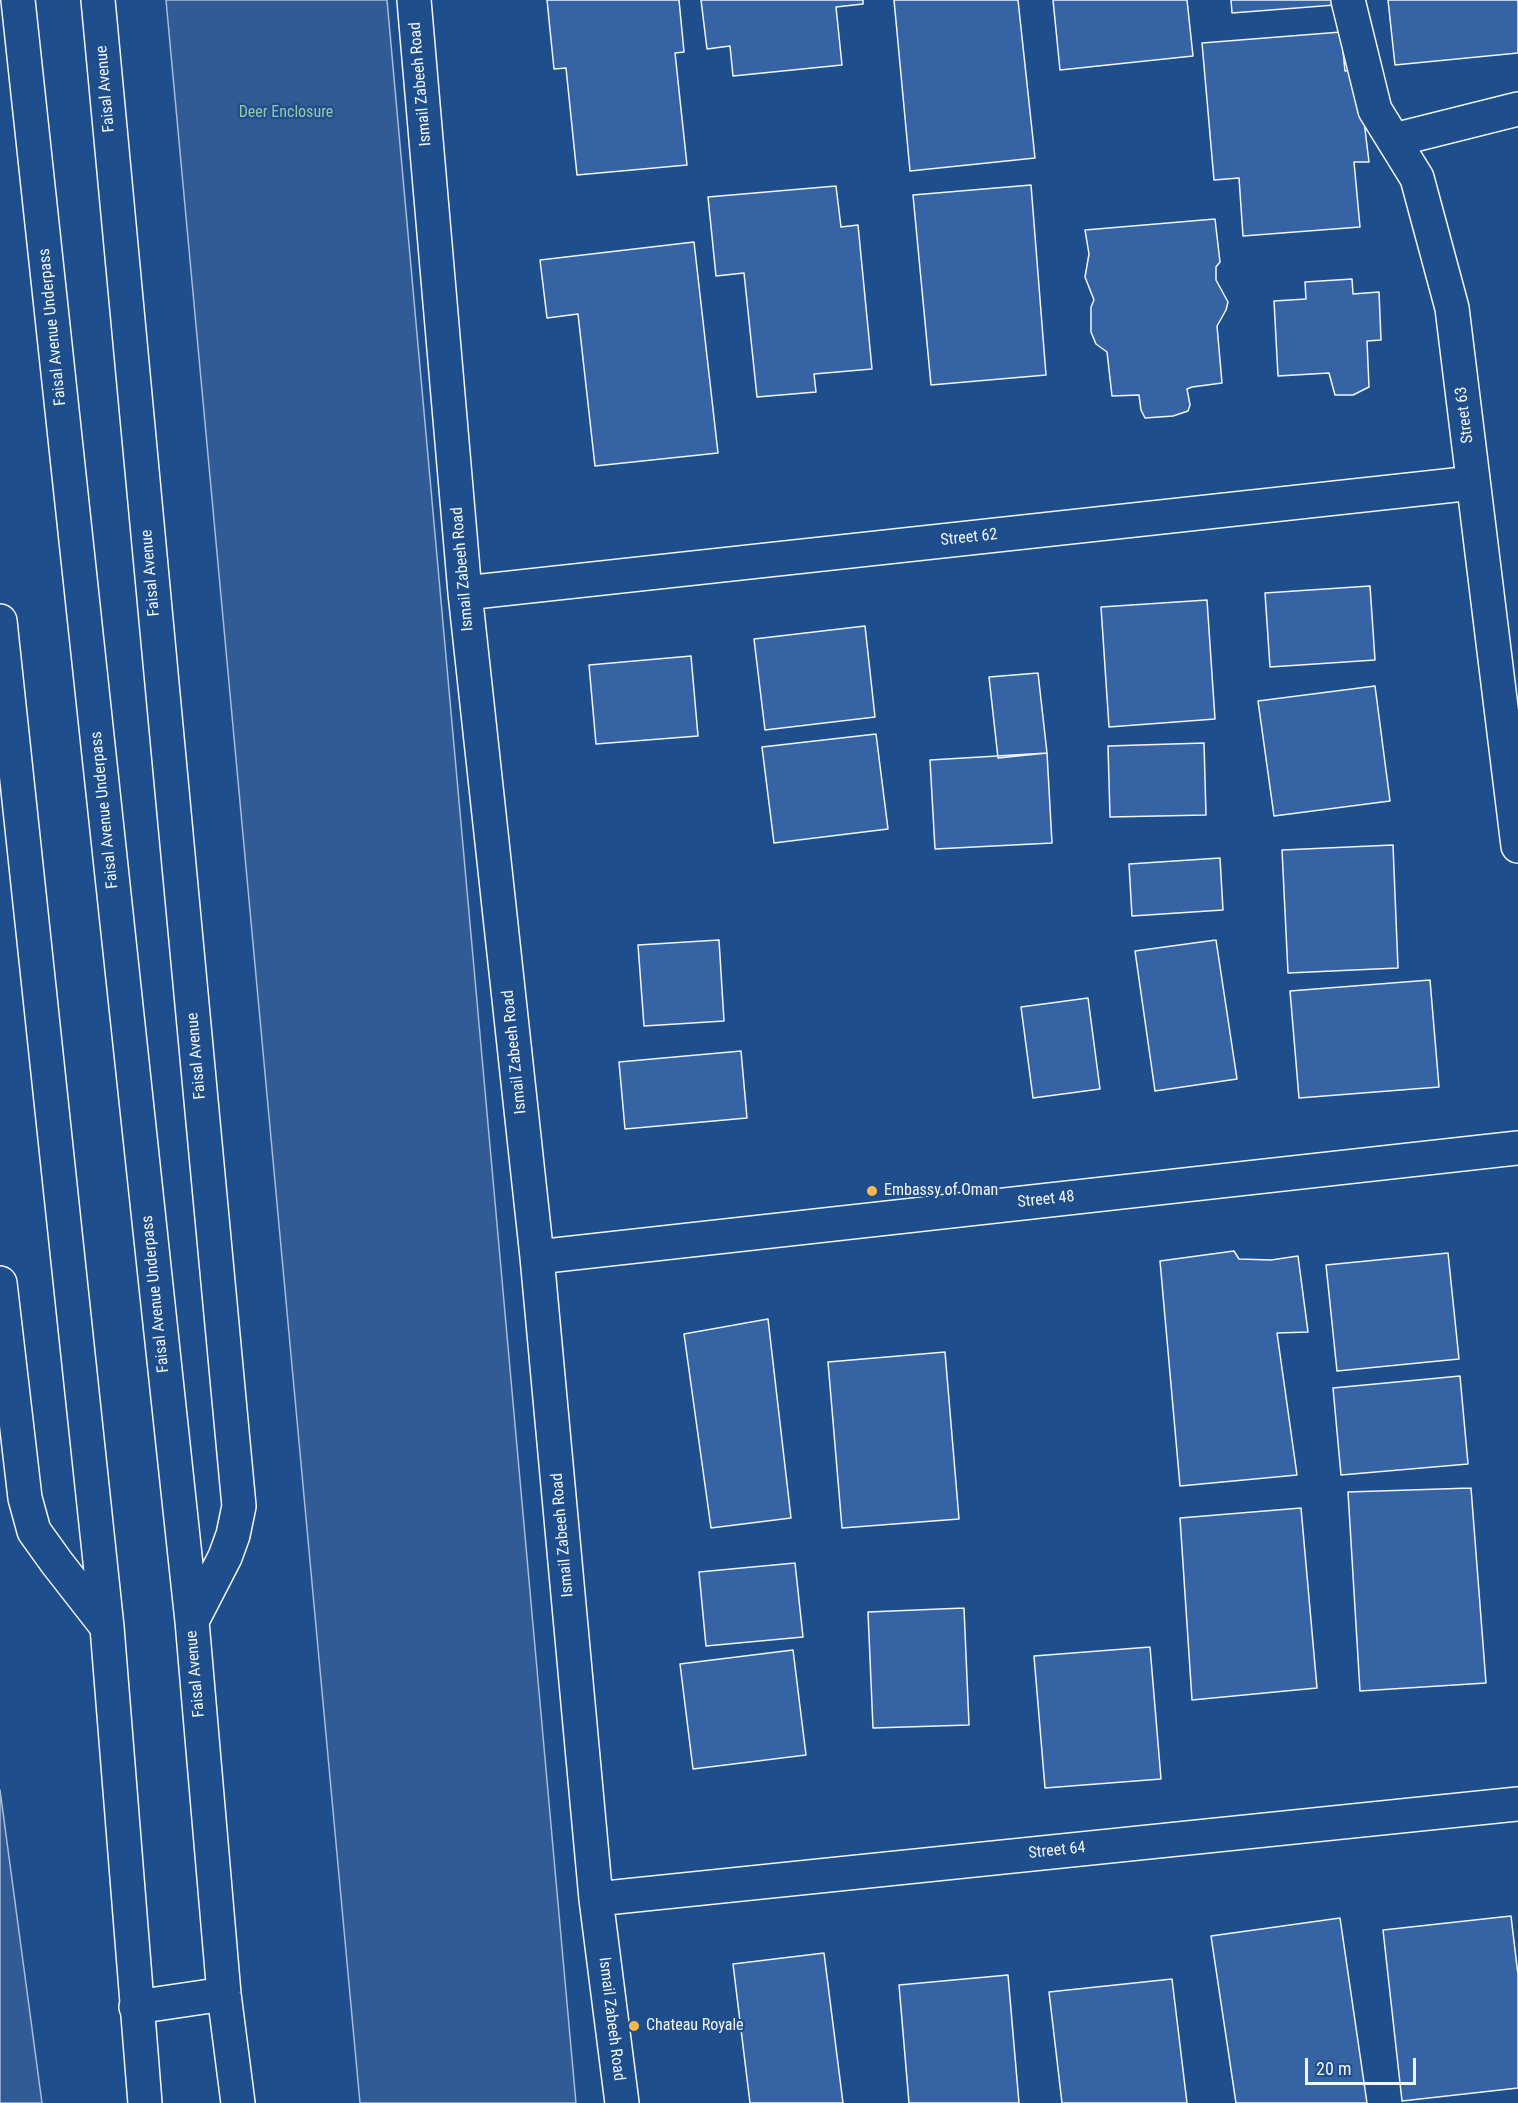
<!DOCTYPE html>
<html>
<head>
<meta charset="utf-8">
<style>
	body { margin:0 }
	#map { position:relative; width:1518px; height:2103px; overflow:hidden; background:#1f4e8c; font-family:"Roboto Condensed",sans-serif }
	canvas { display:block }
	.scale { position:absolute; left:1305px; top:2058px; width:111px; height:27px; box-sizing:border-box; border:3px solid #f2f6ff; border-top:0; padding-left:8px; font-size:18px; line-height:21px; white-space:nowrap; color:#f2f6ff; -webkit-text-stroke:4px #1f4e8c; paint-order:stroke }
</style>
</head>
<body>
<div id="map">
<canvas width="1518" height="2103"></canvas>
<div class="scale">20 m</div>
</div>
<script>
const g = document.querySelector('canvas').getContext('2d');
g.lineJoin = 'round';
function fill(path, color) {
  g.fillStyle = color;
  g.fill(path, 'evenodd');
}
function toPath(rows) {
  const path = new Path2D();
  for (const r of rows) {
    path.moveTo(r[0], r[1]);
    for (let i = 2; i < r.length; i += 2) path.lineTo(r[i], r[i + 1]);
  }
  return path;
}
function trace(path, color, width, dash) {
  g.strokeStyle = color;
  g.lineWidth = width;
  g.lineCap = dash ? 'butt' : 'round';
  g.setLineDash(dash || []);
  g.stroke(path);
}
function label(font, color, halo, rows, align = 'center') {
  g.font = font + ' "Roboto Condensed",sans-serif';
  g.lineWidth = 4.5;
  g.setLineDash([]);
  g.textBaseline = 'middle';
  g.strokeStyle = halo;
  g.fillStyle = color;
  for (const [text, x, y, turn = 0] of rows) {
    g.save();
    g.translate(x, y);
    g.rotate((+turn || 0) * Math.PI / 180);
    g.textAlign = isNaN(turn) ? turn : align;
    if (halo) g.strokeText(text, 0, 0);
    g.fillText(text, 0, 0);
    g.restore();
  }
}
const built = toPath([
	[166,0,387,0,576,2103,360,2103,166,0],
	[0,1790,42,2103,0,2103,0,1790]
]);
const building = toPath([
	[547,0,679,0,684,52,675,53,687,165,577,175,566,68,554,69,547,0],
	[701,0,863,0,863,4,836,7,842,65,733,76,730,46,707,49,701,0],
	[894,0,1018,0,1035,158,910,171,894,0],
	[1053,0,1187,0,1193,56,1060,70,1053,0],
	[1231,0,1334,0,1335,5,1232,13,1231,0],
	[1388,0,1518,0,1518,53,1395,65,1388,0],
	[1341,32,1345,71,1353,70,1359,80,1369,162,1354,162,1360,227,1243,236,1239,178,1214,180,1202,43,1341,32],
	[1031,185,1046,375,931,385,913,195,1031,185],
	[836,186,841,227,858,225,872,369,814,374,816,392,757,397,744,273,716,276,708,197,836,186],
	[1215,219,1220,262,1216,267,1216,280,1228,302,1226,310,1217,326,1222,383,1192,387,1187,389,1190,405,1188,411,1173,416,1145,418,1141,410,1139,395,1112,396,1107,352,1096,344,1091,332,1091,307,1094,300,1085,277,1089,254,1085,230,1215,219],
	[694,242,718,453,595,466,578,314,547,318,540,260,694,242],
	[1352,279,1353,294,1379,292,1381,340,1367,341,1369,387,1353,395,1335,395,1329,373,1278,376,1274,301,1306,299,1305,282,1352,279],
	[1370,586,1375,660,1270,667,1265,593,1370,586],
	[1207,600,1215,719,1109,727,1101,607,1207,600],
	[865,626,875,717,765,730,754,639,865,626],
	[691,656,698,736,596,744,589,665,691,656],
	[1038,673,1047,753,998,758,989,677,1038,673],
	[1375,686,1390,801,1274,816,1258,701,1375,686],
	[876,734,888,829,774,843,762,747,876,734],
	[1204,743,1206,815,1110,817,1108,746,1204,743],
	[1047,753,1052,843,935,849,930,760,1047,753],
	[1393,845,1398,968,1288,973,1282,850,1393,845],
	[1220,858,1223,910,1132,916,1129,864,1220,858],
	[719,940,724,1021,644,1026,638,945,719,940],
	[1216,940,1237,1079,1155,1091,1135,951,1216,940],
	[1430,980,1439,1087,1299,1098,1290,991,1430,980],
	[1088,998,1100,1089,1033,1098,1021,1007,1088,998],
	[741,1051,747,1118,625,1129,619,1062,741,1051],
	[1234,1251,1239,1259,1271,1260,1298,1256,1308,1332,1277,1333,1297,1475,1180,1486,1160,1261,1234,1251],
	[1448,1253,1459,1359,1337,1371,1326,1265,1448,1253],
	[768,1319,791,1518,711,1528,684,1334,768,1319],
	[945,1352,959,1519,842,1528,828,1362,945,1352],
	[1460,1376,1468,1464,1341,1475,1333,1388,1460,1376],
	[1471,1488,1486,1683,1360,1691,1348,1492,1471,1488],
	[1301,1508,1317,1688,1192,1700,1180,1518,1301,1508],
	[795,1563,803,1637,706,1646,699,1572,795,1563],
	[964,1608,969,1725,873,1728,868,1612,964,1608],
	[1150,1647,1161,1779,1045,1788,1034,1656,1150,1647],
	[793,1650,806,1755,693,1769,680,1664,793,1650],
	[1511,1916,1518,1975,1518,2088,1402,2101,1383,1930,1511,1916],
	[1340,1918,1367,2103,1236,2103,1211,1936,1340,1918],
	[824,1953,843,2103,750,2103,733,1964,824,1953],
	[1008,1975,1019,2103,909,2103,899,1985,1008,1975],
	[1172,1979,1187,2103,1062,2103,1049,1992,1172,1979]
]);
const minor = toPath([
	[414,0,465,593,537,1257,596,1899,622,2103],
	[1348,0,1375,110,1417,178,1452,308,1518,846],
	[1394,140,1518,109],
	[465,593,1473,483],
	[537,1257,1518,1148],
	[596,1899,1518,1804]
]);
const major = toPath([
	[18,0,192,1621,224,1994,238,2103],
	[98,0,239,1506,233,1535,225,1557,192,1621],
	[0,621,107,1627,145,2103],
	[0,1283,25,1498,34,1531,57,1563,107,1627],
	[136,2007,224,1994]
]);
const markers = [
	[872,1191,6,"#ffb74d"],
	[634,2026,6,"#ffb74d"]
];
const streetNames = [
	["Ismail Zabeeh Road",421,84,-95],
	["Faisal Avenue",106,89,-95],
	["Faisal Avenue Underpass",53,327,-96],
	["Street 63",1465,415,-97],
	["Street 62",969,538,-6],
	["Ismail Zabeeh Road",463,569,-95],
	["Faisal Avenue",151,573,-95],
	["Faisal Avenue Underpass",105,810,-96],
	["Ismail Zabeeh Road",515,1052,-96],
	["Faisal Avenue",197,1056,-95],
	["Street 48",1046,1200,-6],
	["Faisal Avenue Underpass",156,1294,-96],
	["Ismail Zabeeh Road",563,1535,-95],
	["Faisal Avenue",196,1674,-95],
	["Street 64",1057,1851,-6],
	["Ismail Zabeeh Road",611,2019,83]
];
const parkNames = [
	["Deer Enclosure",286,113]
];
const poiNames = [
	["Embassy of Oman",884,1191],
	["Chateau Royale",646,2026]
];
fill(built, '#305b95');
trace(built, '#a8bbd7', 1.5);
fill(building, '#3563a3');
trace(building, '#f2f6ff', 1.5);
trace(minor, '#f2f6ff', 36);
trace(major, '#f2f6ff', 36);
trace(minor, '#1f4e8c', 33);
trace(major, '#1f4e8c', 33);
for (const [x, y, r, color] of markers) {
  const dot = new Path2D();
  dot.arc(x, y, r, 0, 2 * Math.PI);
  g.fillStyle = color;
  g.fill(dot);
  trace(dot, '#1f4e8c', 2);
}
label('16px', '#f2f6ff', '#1f4e8c', streetNames);
label('16px', '#97c8a6', '#1f4e8c', parkNames);
label('16px', '#f2f6ff', '#1f4e8c', poiNames, 'left');
</script>
</body>
</html>
